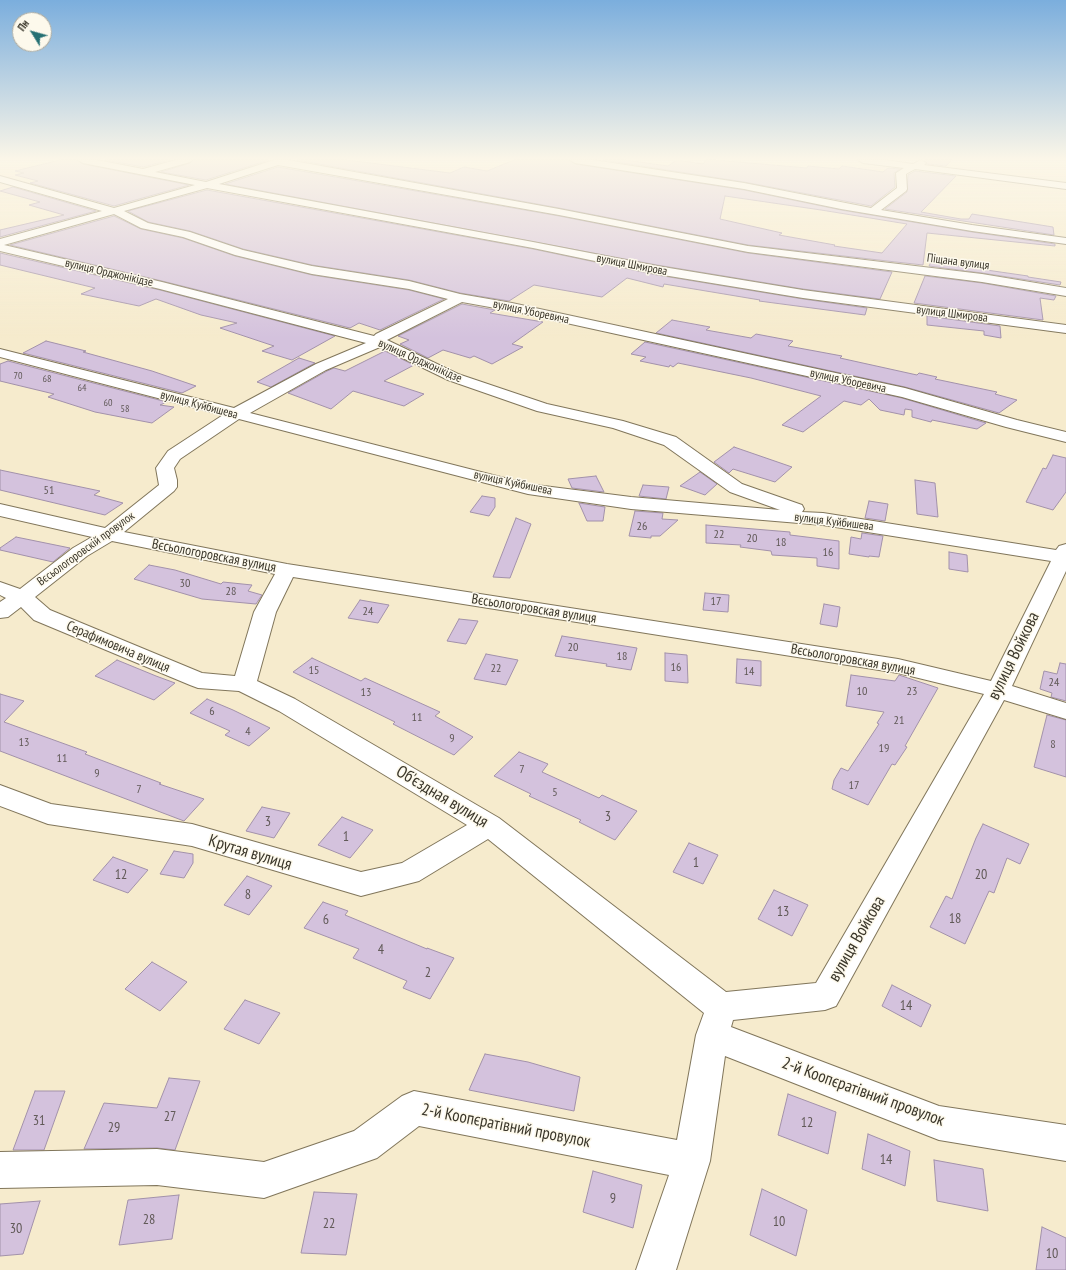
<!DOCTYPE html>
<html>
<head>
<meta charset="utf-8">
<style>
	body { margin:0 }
	#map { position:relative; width:1066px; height:1270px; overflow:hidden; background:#f6ebcd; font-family:"PT Sans Narrow",sans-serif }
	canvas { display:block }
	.north { position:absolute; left:12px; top:12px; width:40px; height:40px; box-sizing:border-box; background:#fdf9ec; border:1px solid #afab9e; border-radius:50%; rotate:307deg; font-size:11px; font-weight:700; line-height:16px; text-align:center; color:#3a362a }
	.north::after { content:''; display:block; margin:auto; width:14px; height:18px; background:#257073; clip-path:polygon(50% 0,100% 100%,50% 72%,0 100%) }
</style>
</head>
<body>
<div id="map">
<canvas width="1066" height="1270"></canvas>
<div class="north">Пн</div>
</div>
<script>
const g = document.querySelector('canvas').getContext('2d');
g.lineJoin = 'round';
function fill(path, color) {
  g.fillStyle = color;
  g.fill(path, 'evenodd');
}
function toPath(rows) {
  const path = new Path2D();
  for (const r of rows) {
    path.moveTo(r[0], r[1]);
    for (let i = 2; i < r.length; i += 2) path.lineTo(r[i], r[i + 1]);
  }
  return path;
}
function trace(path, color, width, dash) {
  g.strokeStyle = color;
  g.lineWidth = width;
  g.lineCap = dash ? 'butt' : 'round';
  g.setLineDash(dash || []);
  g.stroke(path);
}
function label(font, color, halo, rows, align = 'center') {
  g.font = font + ' "PT Sans Narrow",sans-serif';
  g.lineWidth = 3;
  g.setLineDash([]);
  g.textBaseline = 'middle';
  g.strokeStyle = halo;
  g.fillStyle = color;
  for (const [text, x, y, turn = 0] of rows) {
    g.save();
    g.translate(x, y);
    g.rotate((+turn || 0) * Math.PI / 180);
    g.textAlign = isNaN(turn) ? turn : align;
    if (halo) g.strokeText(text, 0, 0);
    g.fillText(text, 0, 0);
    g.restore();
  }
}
const building = toPath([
	[60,160,77,160,83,164,189,185,114,206,30,183,38,181,15,175,24,173,15,171,60,160],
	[105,160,170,160,143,167,105,160],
	[193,160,269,160,206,180,161,172,190,163,193,160],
	[297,160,347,160,450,173,464,167,487,171,514,160,569,160,575,164,744,190,841,210,972,232,1055,244,1055,246,927,233,923,265,896,262,748,245,559,208,297,160],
	[725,196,821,210,907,224,882,253,834,246,835,245,779,235,782,233,720,219,725,196],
	[603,160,626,160,668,166,677,160,703,164,706,160,716,160,807,168,808,166,839,169,842,166,883,172,888,168,900,169,894,173,895,187,871,206,744,182,603,160],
	[924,160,952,160,946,166,927,164,924,160],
	[278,167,559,216,748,253,892,272,880,299,803,289,657,265,225,184,278,167],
	[915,171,956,176,921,212,961,219,969,219,972,214,1053,227,1054,235,885,209,907,192,908,175,915,171],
	[13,187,96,211,0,237,0,230,64,215,29,205,40,202,0,191,13,187],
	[207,190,533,249,657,275,803,299,867,308,865,315,759,301,760,300,664,284,663,287,627,278,602,297,534,285,509,301,460,293,409,280,312,265,243,249,190,231,148,222,128,211,207,190],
	[114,216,141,229,183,238,235,256,312,275,409,290,444,299,380,330,359,323,350,328,162,281,10,245,114,216],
	[0,253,160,290,335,336,292,360,262,351,274,346,220,328,237,323,201,315,156,299,139,306,81,294,95,288,0,265,0,253],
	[931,262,1028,276,1028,277,1061,282,1060,285,982,273,929,266,931,262],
	[925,276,982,283,1056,296,1054,300,1040,298,1043,320,914,303,925,276],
	[462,304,495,310,490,313,543,322,512,344,523,347,492,364,474,356,470,358,443,350,428,358,400,344,409,340,398,336,462,304],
	[927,316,1000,326,1001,338,984,335,984,331,927,325,927,316],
	[672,320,710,327,706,330,751,338,756,334,793,341,788,346,842,356,840,358,917,375,919,373,937,377,935,379,997,392,995,394,1017,400,999,413,905,387,656,333,672,320],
	[46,341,86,351,83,352,152,371,196,386,182,393,23,353,46,341],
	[645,342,902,398,986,423,977,429,932,420,931,422,912,417,912,410,905,409,904,415,880,410,869,399,861,405,844,401,803,432,782,425,821,396,751,378,678,363,673,367,670,365,669,367,640,361,646,357,631,354,645,342],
	[385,351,414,365,384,381,424,394,404,406,353,391,331,409,288,393,327,371,334,368,345,371,385,351],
	[299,358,315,363,271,387,257,382,299,358],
	[8,361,167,402,160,405,174,407,152,423,95,412,48,397,54,394,0,381,0,364,8,361],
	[734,447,792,467,775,482,733,469,729,473,714,462,734,447],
	[1053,455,1066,458,1066,492,1053,510,1026,502,1043,468,1046,469,1053,455],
	[0,470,100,491,94,495,123,503,105,515,0,490,0,470],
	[700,472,717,484,705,495,680,486,700,472],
	[596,476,604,492,572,488,568,479,596,476],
	[915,480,935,483,938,517,917,514,915,480],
	[643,485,669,487,666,499,639,496,643,485],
	[482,496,495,498,495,507,489,516,470,512,482,496],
	[869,501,888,504,885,521,865,518,869,501],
	[579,503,605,507,603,521,587,521,579,503],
	[635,511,663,513,662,519,678,520,660,536,651,536,651,538,629,536,635,511],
	[516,518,531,524,510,578,493,577,516,518],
	[706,525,790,532,790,535,839,541,839,569,817,566,817,558,772,555,771,551,740,547,741,545,706,543,706,525],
	[862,533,883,536,879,557,869,556,869,557,849,554,851,537,861,539,862,533],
	[16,537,70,548,53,562,0,550,0,548,16,537],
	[949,552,967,555,968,572,949,569,949,552],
	[149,565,175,570,221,584,223,582,252,585,248,591,262,595,256,604,202,599,134,579,149,565],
	[705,593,729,595,728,612,703,610,705,593],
	[360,600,389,605,378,623,348,618,360,600],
	[824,604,840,607,837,627,820,624,824,604],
	[459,619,478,621,466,644,447,641,459,619],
	[562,636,637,648,631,670,606,666,607,664,555,656,562,636],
	[665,653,687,655,688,683,665,681,665,653],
	[486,654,518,660,506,685,474,679,486,654],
	[312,658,361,681,365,678,440,712,435,716,473,737,454,755,393,724,395,722,293,672,312,658],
	[737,659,761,661,761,686,736,683,737,659],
	[117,660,156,676,175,683,154,700,95,676,117,660],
	[1060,663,1066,664,1066,701,1051,697,1052,693,1040,689,1044,671,1057,674,1060,663],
	[851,675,895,681,899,675,938,688,905,746,907,747,895,765,892,764,868,805,832,789,834,780,841,768,848,771,879,724,877,723,884,712,846,706,851,675],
	[0,694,24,701,4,722,87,752,85,754,161,783,159,784,204,799,184,821,0,751,0,694],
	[207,699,233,710,270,728,249,746,225,735,230,731,190,713,207,699],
	[1047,715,1066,720,1066,777,1034,767,1047,715],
	[519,752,548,764,542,772,599,798,602,795,637,811,615,840,579,822,581,820,529,796,531,794,494,776,519,752],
	[262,807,290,813,274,838,246,831,262,807],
	[342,817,373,830,350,858,318,845,342,817],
	[983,824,1029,844,1020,864,1007,858,994,893,989,891,965,944,930,927,946,896,952,899,976,838,983,824],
	[689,843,718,855,703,884,673,872,689,843],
	[174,851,193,854,193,863,184,878,160,874,174,851],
	[113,857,148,870,128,893,93,880,113,857],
	[247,876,272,886,249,915,224,905,247,876],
	[774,890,808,905,792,936,758,919,774,890],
	[323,902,348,911,345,915,427,949,427,948,454,958,430,999,403,988,407,981,353,958,359,949,304,928,323,902],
	[152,962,187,982,160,1011,125,989,152,962],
	[892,985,931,1005,921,1027,882,1006,892,985],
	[245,1000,280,1013,259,1044,224,1029,245,1000],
	[485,1054,528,1062,580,1077,574,1111,469,1090,485,1054],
	[169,1078,200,1081,175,1150,157,1148,84,1149,104,1103,157,1108,169,1078],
	[35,1091,65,1091,44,1150,13,1150,35,1091],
	[788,1094,836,1112,828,1154,778,1135,788,1094],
	[868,1134,910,1151,905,1186,862,1169,868,1134],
	[934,1160,983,1169,988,1211,937,1201,934,1160],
	[593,1171,642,1185,633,1228,583,1212,593,1171],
	[762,1189,807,1210,796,1256,750,1235,762,1189],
	[314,1192,357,1194,346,1255,301,1253,314,1192],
	[179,1195,172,1239,119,1245,128,1200,179,1195],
	[40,1201,23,1254,0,1256,0,1204,40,1201],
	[1042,1227,1066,1238,1066,1270,1036,1270,1042,1227]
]);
const minor = toPath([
	[78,160,97,160,143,169,176,160,192,160,190,162,155,172,206,182,274,160,288,160,559,209,748,246,982,274,1066,288,1066,296,982,282,748,252,559,215,278,165,219,184,533,242,657,266,803,290,1066,325,1066,333,803,298,657,274,533,248,207,188,124,211,148,223,190,232,243,250,312,266,409,281,460,294,512,303,905,388,1017,420,1066,432,1066,442,1006,427,902,397,512,311,462,302,387,340,458,374,547,404,623,421,676,437,742,484,802,505,804,509,802,512,823,513,1056,550,1059,546,1066,544,1066,571,1012,686,1066,703,1066,719,1004,700,836,1006,825,1010,733,1020,731,1027,939,1106,1066,1125,1066,1161,939,1140,725,1056,710,1161,676,1270,636,1270,669,1175,419,1126,377,1158,264,1198,157,1185,0,1188,0,1152,157,1149,264,1162,354,1131,402,1096,414,1091,677,1140,696,1035,704,1013,488,839,419,881,361,896,192,846,48,824,0,806,0,785,51,804,192,824,361,872,402,863,467,825,279,711,239,691,198,688,190,685,34,620,21,607,8,617,0,618,0,602,6,598,0,595,0,582,20,589,73,548,92,537,0,516,0,504,105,528,159,485,156,468,168,451,223,415,0,357,0,349,234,408,316,364,366,343,160,289,0,251,0,239,102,211,0,182,0,176,114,208,195,185,83,163,78,160],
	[114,214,141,228,183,237,235,255,312,274,409,289,448,299,376,334,374,336,162,282,4,245,114,214],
	[380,347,448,380,537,411,613,428,664,445,730,492,780,510,631,497,528,484,250,413,326,370,380,347],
	[239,419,528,494,631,509,823,525,1051,561,991,681,898,659,287,564,124,532,174,491,177,487,177,480,174,468,180,459,239,419],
	[112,541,275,574,254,612,235,676,202,673,50,610,35,597,87,556,112,541],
	[293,577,898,673,984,694,816,983,726,992,499,818,295,699,257,681,276,612,293,577],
	[570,160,593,160,744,183,871,208,897,188,896,173,904,168,863,163,858,160,885,160,913,164,921,160,926,163,924,165,1066,183,1066,189,915,169,906,174,907,189,906,191,881,210,972,225,1066,238,1066,244,972,231,841,209,744,189,575,163,570,160]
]);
const farNumbernames = [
	["70",18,376],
	["68",47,379],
	["64",82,388],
	["60",108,403],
	["58",125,409]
];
const farStreetnames = [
	["Піщана вулиця",958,262,7],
	["вулиця Шмирова",632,265,11],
	["вулиця Орджонікідзе",109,273,13],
	["вулиця Уборевича",531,312,12],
	["вулиця Шмирова",952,314,7],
	["вулиця Орджонікідзе",420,361,24],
	["вулиця Уборевича",848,381,12],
	["вулиця Куйбишева",199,405,15],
	["вулиця Куйбишева",513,483,12],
	["вулиця Куйбишева",834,522,7],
	["Вєсьологоровскій провулок",86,549,-36]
];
const numberNames = [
	["51",49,491],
	["26",642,527],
	["22",719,535],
	["20",752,539],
	["18",781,543],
	["16",828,553],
	["30",185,584],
	["28",231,592],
	["17",716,602],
	["24",368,612],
	["20",573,648],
	["18",622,657],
	["16",676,668],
	["22",496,669],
	["15",314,671],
	["14",749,672],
	["24",1054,683],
	["10",862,692],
	["23",912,692],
	["13",366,693],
	["6",212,712],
	["11",417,718],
	["21",899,721],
	["4",248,732],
	["9",452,739],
	["13",24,743],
	["8",1053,745],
	["19",884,749],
	["11",62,759],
	["7",522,770],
	["9",97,774],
	["17",854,786],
	["7",139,790],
	["5",555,793]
];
const streetNames = [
	["Вєсьологоровская вулиця",214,556,11],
	["Вєсьологоровская вулиця",534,609,9],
	["Серафимовича вулиця",118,647,23],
	["Вєсьологоровская вулиця",853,660,10]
];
const nearNumbernames = [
	["3",608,817],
	["3",268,822],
	["1",346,837],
	["1",696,863],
	["12",121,875],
	["20",981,875],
	["8",248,895],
	["13",783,912],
	["18",955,919],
	["6",326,920],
	["4",381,950],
	["2",428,973],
	["14",906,1006],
	["27",170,1117],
	["31",39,1121],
	["12",807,1123],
	["29",114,1128],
	["14",886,1160],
	["9",613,1199],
	["28",149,1220],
	["10",779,1222],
	["22",329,1224],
	["30",16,1229],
	["10",1052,1254]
];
const nearStreetnames = [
	["вулиця Войкова",1014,656,-64],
	["Об'єздная вулиця",442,797,31],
	["Крутая вулиця",250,853,17],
	["вулиця Войкова",857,939,-60],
	["2-й Коопєратівний провулок",863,1092,20],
	["2-й Коопєратівний провулок",506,1126,11]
];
fill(building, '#d4c2dd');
trace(building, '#a291aa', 1);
trace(minor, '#81765b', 2);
fill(minor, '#fff');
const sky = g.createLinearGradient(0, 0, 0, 338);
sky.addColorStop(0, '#7baedd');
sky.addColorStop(0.47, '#fbf6e8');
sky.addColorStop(1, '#fbf6e800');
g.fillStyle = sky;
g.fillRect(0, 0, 1066, 338);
label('10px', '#605957', null, farNumbernames);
label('12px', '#3a362a', '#fdf9ec', farStreetnames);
label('12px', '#605957', null, numberNames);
label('14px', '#3a362a', '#fdf9ec', streetNames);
label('14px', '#605957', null, nearNumbernames);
label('17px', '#3a362a', '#fdf9ec', nearStreetnames);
</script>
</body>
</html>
